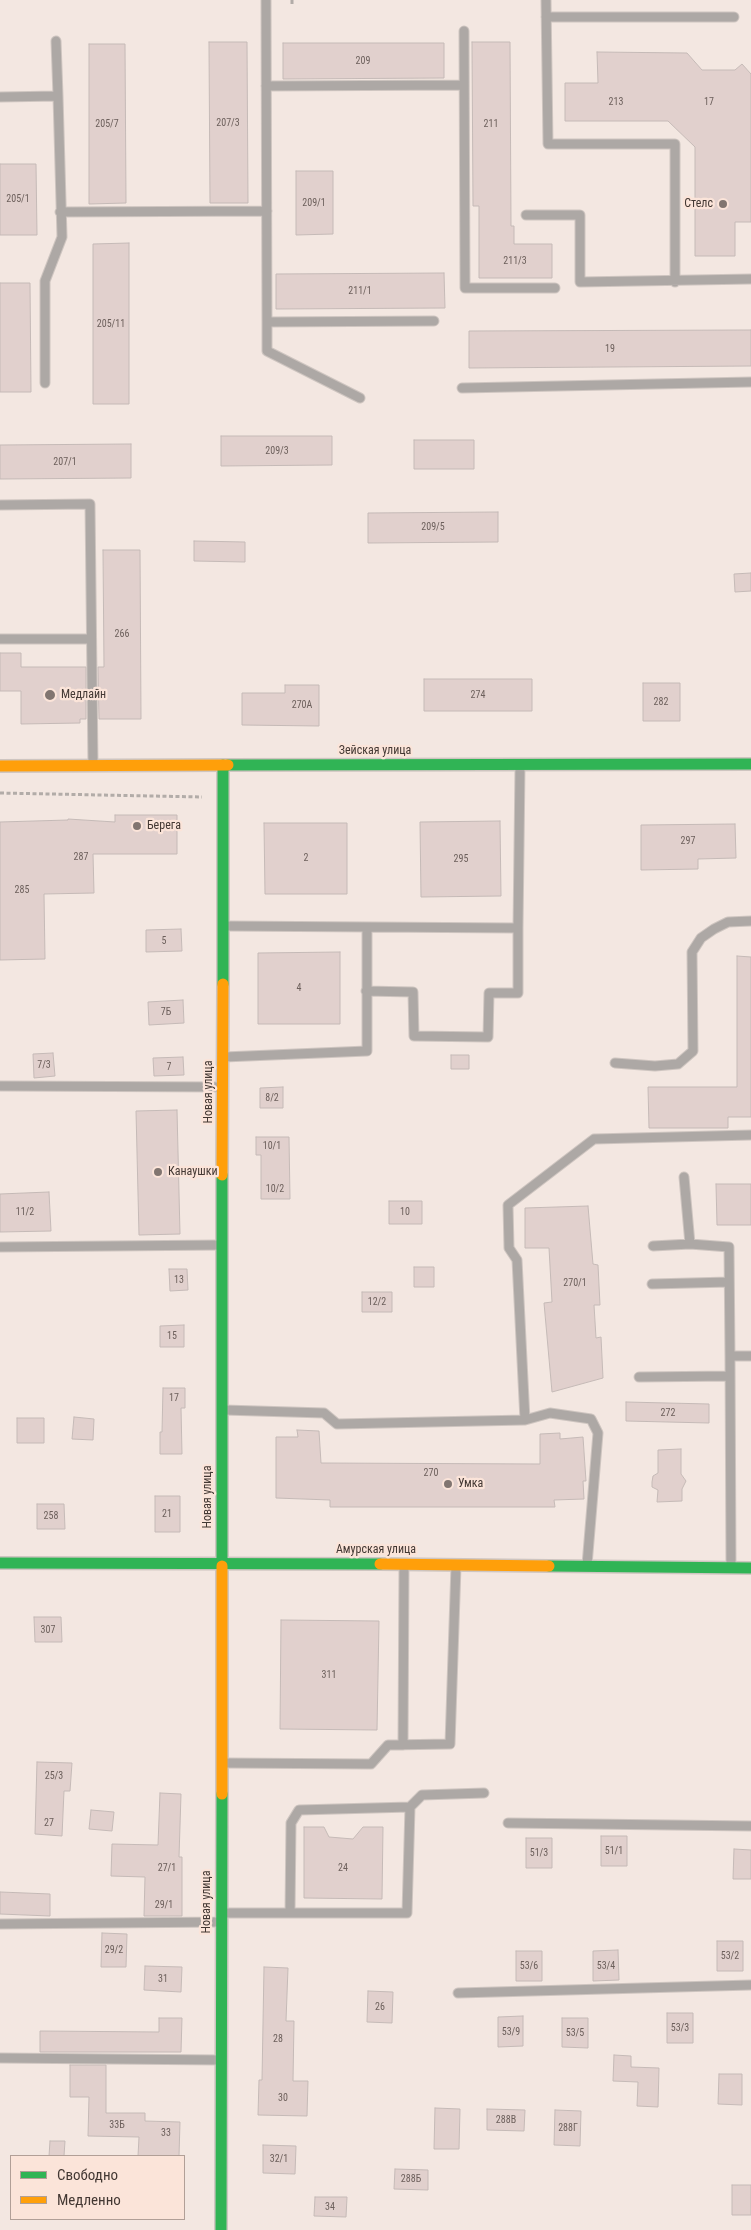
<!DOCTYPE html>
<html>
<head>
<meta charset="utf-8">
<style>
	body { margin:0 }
	#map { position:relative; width:751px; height:2230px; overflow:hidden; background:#f3e7e1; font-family:"Roboto Condensed",sans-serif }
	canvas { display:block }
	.legend { position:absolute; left:10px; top:2155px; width:175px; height:65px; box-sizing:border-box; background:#fbe4d9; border:1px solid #b19f97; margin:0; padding:6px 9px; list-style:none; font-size:15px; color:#433833 }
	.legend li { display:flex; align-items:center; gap:10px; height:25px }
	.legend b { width:25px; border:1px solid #b19f97 }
</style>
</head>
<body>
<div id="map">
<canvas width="751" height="2230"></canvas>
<ul class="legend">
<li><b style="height:6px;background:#30b455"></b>Свободно</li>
<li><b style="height:6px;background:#ff9f0a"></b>Медленно</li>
</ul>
</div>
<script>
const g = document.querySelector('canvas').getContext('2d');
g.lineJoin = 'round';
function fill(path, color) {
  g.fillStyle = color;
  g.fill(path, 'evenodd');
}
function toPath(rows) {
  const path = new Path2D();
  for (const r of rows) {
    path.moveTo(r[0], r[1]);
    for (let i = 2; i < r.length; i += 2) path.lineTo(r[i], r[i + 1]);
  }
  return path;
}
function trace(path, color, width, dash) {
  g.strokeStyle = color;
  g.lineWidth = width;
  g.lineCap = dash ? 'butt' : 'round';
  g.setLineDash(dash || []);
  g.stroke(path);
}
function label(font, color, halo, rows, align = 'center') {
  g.font = font + ' "Roboto Condensed",sans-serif';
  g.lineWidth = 4.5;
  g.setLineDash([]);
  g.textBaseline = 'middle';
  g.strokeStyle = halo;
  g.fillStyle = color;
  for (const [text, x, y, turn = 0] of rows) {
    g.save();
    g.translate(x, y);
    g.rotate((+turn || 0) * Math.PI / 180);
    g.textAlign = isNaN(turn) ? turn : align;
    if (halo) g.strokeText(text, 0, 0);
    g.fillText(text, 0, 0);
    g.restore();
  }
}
const building = toPath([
	[209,42,247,42,248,203,210,203,209,42],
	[472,42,510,42,511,226,514,226,514,244,552,244,552,278,479,278,479,206,473,206,472,42],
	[283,43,444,43,444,78,283,79,283,43],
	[89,44,125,44,126,203,89,204,89,44],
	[597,52,687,53,702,70,735,70,742,64,751,74,751,222,735,222,735,256,695,256,695,147,668,121,565,121,565,83,598,83,597,52],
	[0,164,36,164,37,235,0,235,0,164],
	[296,171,333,171,333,234,296,235,296,171],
	[129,243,129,404,93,404,93,244,129,243],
	[444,273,445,308,276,309,276,274,444,273],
	[0,283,30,283,31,392,0,392,0,283],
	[751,330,751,366,469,368,469,331,751,330],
	[221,436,332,436,332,465,221,466,221,436],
	[414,440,474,440,474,469,414,469,414,440],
	[131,444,131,478,0,479,0,445,131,444],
	[498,512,498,542,368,543,368,513,498,512],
	[194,541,245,542,245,562,194,561,194,541],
	[103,550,140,550,141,719,99,719,98,667,104,667,103,550],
	[751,573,751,591,735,592,734,574,751,573],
	[0,653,21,653,21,667,86,667,86,719,80,719,80,723,21,724,21,691,0,691,0,653],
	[424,679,532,679,532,711,424,711,424,679],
	[643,683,680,683,680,721,643,721,643,683],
	[285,685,319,685,319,726,242,725,242,693,285,693,285,685],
	[115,815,177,815,177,854,93,854,94,893,44,894,45,959,0,960,0,822,68,820,68,819,115,822,115,815],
	[500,821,501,896,421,897,420,822,500,821],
	[264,823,347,823,347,894,265,894,264,823],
	[735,824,736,858,698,859,698,869,641,870,641,825,735,824],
	[181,929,182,951,146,952,146,930,181,929],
	[340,952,340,1024,258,1024,258,953,340,952],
	[737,956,751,957,751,1117,728,1117,728,1128,649,1128,648,1087,737,1087,737,956],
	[183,1000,184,1023,149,1025,148,1002,183,1000],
	[53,1053,55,1076,34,1078,33,1054,53,1053],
	[451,1055,469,1055,469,1069,451,1069,451,1055],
	[183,1057,184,1075,154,1076,153,1058,183,1057],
	[283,1087,283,1108,260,1108,260,1088,283,1087],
	[177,1110,180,1234,139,1235,136,1111,177,1110],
	[256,1137,289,1137,290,1199,261,1199,261,1155,256,1155,256,1137],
	[716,1184,751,1184,751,1225,717,1225,716,1184],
	[49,1192,51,1231,0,1232,0,1194,49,1192],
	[389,1201,422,1201,422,1224,389,1224,389,1201],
	[588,1206,593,1264,598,1265,600,1305,594,1305,596,1338,601,1337,603,1378,552,1392,544,1303,552,1302,549,1248,525,1248,525,1208,588,1206],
	[414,1267,434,1267,434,1287,414,1287,414,1267],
	[169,1269,187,1269,188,1290,170,1291,169,1269],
	[362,1292,392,1292,392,1312,362,1312,362,1292],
	[184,1325,184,1347,160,1347,160,1326,184,1325],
	[163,1388,185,1388,185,1408,181,1408,182,1454,160,1454,160,1432,162,1432,163,1388],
	[626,1402,709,1404,709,1423,626,1421,626,1402],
	[74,1417,94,1419,93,1440,72,1439,74,1417],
	[17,1418,44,1418,44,1443,17,1443,17,1418],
	[297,1430,319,1431,321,1463,540,1464,540,1434,560,1433,560,1439,583,1437,586,1481,583,1481,584,1499,554,1500,555,1507,330,1507,330,1500,276,1498,276,1437,298,1437,297,1430],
	[681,1449,681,1474,686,1481,682,1489,682,1501,657,1502,658,1490,652,1487,652,1482,653,1476,658,1473,658,1450,681,1449],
	[155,1496,180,1496,180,1532,155,1532,155,1496],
	[37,1504,64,1504,65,1529,37,1529,37,1504],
	[34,1617,61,1617,62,1642,35,1642,34,1617],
	[281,1620,379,1621,377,1730,280,1729,281,1620],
	[37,1762,72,1763,70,1791,64,1791,62,1836,35,1834,37,1762],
	[160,1793,181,1794,179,1857,182,1857,182,1916,144,1916,145,1877,111,1876,112,1844,158,1845,160,1793],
	[91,1810,114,1812,112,1831,89,1829,91,1810],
	[304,1827,324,1827,329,1837,353,1839,363,1827,383,1827,382,1899,304,1898,304,1827],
	[601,1836,627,1836,627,1866,601,1866,601,1836],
	[526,1838,552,1838,552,1868,526,1868,526,1838],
	[734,1849,751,1850,751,1879,733,1879,734,1849],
	[0,1892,50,1894,50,1916,0,1914,0,1892],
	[102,1933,127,1934,126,1967,101,1967,102,1933],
	[717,1941,743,1941,743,1971,717,1971,717,1941],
	[618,1950,619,1980,593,1981,593,1951,618,1950],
	[516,1951,542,1951,542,1981,516,1981,516,1951],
	[145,1966,182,1967,181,1992,144,1990,145,1966],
	[264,1967,288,1968,286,2021,294,2021,293,2081,308,2081,307,2116,258,2115,259,2080,262,2080,264,1967],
	[368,1991,393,1992,392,2023,367,2022,368,1991],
	[667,2013,693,2013,693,2043,667,2043,667,2013],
	[523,2016,523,2046,498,2047,498,2017,523,2016],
	[159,2018,182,2018,181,2052,40,2052,40,2031,159,2032,159,2018],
	[562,2018,588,2018,588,2048,562,2047,562,2018],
	[614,2055,631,2056,631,2067,659,2068,658,2107,637,2106,638,2082,613,2081,614,2055],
	[70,2065,106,2065,106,2113,145,2113,145,2121,180,2122,179,2156,138,2156,139,2137,88,2136,89,2097,70,2097,70,2065],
	[719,2074,742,2074,742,2105,718,2104,719,2074],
	[435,2108,460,2109,459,2149,434,2149,435,2108],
	[487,2109,525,2110,524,2131,487,2130,487,2109],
	[555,2110,581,2111,580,2146,554,2145,555,2110],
	[50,2141,65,2141,64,2156,49,2156,50,2141],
	[263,2145,296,2146,295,2174,263,2173,263,2145],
	[395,2169,428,2170,428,2190,394,2189,395,2169],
	[732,2185,751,2185,751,2215,732,2215,732,2185],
	[315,2197,347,2197,346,2217,314,2216,315,2197]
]);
const path = toPath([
	[292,0,292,6],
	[0,793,202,797]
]);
const lane = toPath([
	[266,0,267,322,434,321],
	[546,0,548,144,675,144,675,282],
	[546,17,734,17],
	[464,31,465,288,555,288],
	[266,86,464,85],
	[0,97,58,96,56,41],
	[60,212,267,211],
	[526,215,580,215,580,282,751,279],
	[267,322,267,351,360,398],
	[45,383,45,281,62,237,58,96],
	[462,388,751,382],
	[0,505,90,504,93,765],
	[0,639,91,639],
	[225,926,518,928,520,767],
	[366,991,413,992,414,1036,488,1037,489,993,518,993,518,928],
	[224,1057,367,1051,367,927],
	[615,1063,655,1066,678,1064,693,1051,692,952,701,938,714,929,728,922,751,921],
	[0,1086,222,1087],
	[684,1177,690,1244,729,1247,730,1356],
	[653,1246,690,1244],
	[0,1247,222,1245],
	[652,1284,729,1282],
	[639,1377,730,1376],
	[224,1410,324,1413,337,1424,525,1420,550,1413,591,1419,598,1433,587,1565],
	[525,1420,517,1260,509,1248,508,1205,594,1139,751,1135],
	[731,1565,730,1356,751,1356],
	[403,1745,404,1565],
	[224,1763,371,1764,388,1745,450,1744,456,1566],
	[410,1807,422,1795,484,1793],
	[508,1823,751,1826],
	[224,1913,407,1913,410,1807,299,1810,291,1823,290,1913],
	[0,1924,221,1922],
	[458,1993,751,1985],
	[0,2058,221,2060]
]);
const fast = toPath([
	[228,765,751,764],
	[223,984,223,765],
	[0,1563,380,1564],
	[222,1566,222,1175],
	[549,1566,751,1568],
	[221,2230,222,1794]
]);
const slow = toPath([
	[0,766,228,765],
	[222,1175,223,984],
	[380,1564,549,1566],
	[222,1794,222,1566]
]);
const markers = [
	[723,204,5,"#817570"],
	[50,695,6,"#817570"],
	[137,826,5,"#817570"],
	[158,1172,5,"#817570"],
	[448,1484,5,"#817570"]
];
const numberNames = [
	["209",363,61],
	["213",616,102],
	["17",709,102],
	["207/3",228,123],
	["205/7",107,124],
	["211",491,124],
	["205/1",18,199],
	["209/1",314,203],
	["211/3",515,261],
	["211/1",360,291],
	["205/11",111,324],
	["19",610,349],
	["209/3",277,451],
	["207/1",65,462],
	["209/5",433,527],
	["266",122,634],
	["274",478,695],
	["282",661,702],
	["270А",302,705],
	["297",688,841],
	["287",81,857],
	["2",306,858],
	["295",461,859],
	["285",22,890],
	["5",164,941],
	["4",299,988],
	["7Б",166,1012],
	["7/3",44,1065],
	["7",169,1067],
	["8/2",272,1098],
	["10/1",272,1146],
	["10/2",275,1189],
	["11/2",25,1212],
	["10",405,1212],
	["13",179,1280],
	["270/1",575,1283],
	["12/2",377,1302],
	["15",172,1336],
	["17",174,1398],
	["272",668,1413],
	["270",431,1473],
	["21",167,1514],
	["258",51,1516],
	["307",48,1630],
	["311",329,1675],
	["25/3",54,1776],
	["27",49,1823],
	["51/1",614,1851],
	["51/3",539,1853],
	["27/1",167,1868],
	["24",343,1868],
	["29/1",164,1905],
	["29/2",114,1950],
	["53/2",730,1956],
	["53/6",529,1966],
	["53/4",606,1966],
	["31",163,1979],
	["26",380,2007],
	["53/3",680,2028],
	["53/9",511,2032],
	["53/5",575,2033],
	["28",278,2039],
	["30",283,2098],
	["288В",506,2120],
	["33Б",117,2125],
	["288Г",568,2128],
	["33",166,2133],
	["32/1",279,2159],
	["288Б",411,2179],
	["34",330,2207]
];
const poiNames = [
	["Стелс",713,204,"right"],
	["Медлайн",61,695],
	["Берега",147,826],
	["Канаушки",168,1172],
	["Умка",458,1484]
];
const streetNames = [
	["Зейская улица",375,751],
	["Новая улица",209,1092,-90],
	["Новая улица",208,1497,-90],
	["Амурская улица",376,1550],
	["Новая улица",207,1902,-90]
];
fill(building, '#e1d0cd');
trace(building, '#c5bab7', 1);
trace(lane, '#cec5c0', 11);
trace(fast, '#cec5c0', 14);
trace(slow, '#cec5c0', 14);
trace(path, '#b2aca8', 3, [4, 2.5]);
trace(lane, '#ada8a5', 9);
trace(fast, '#30b455', 11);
trace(slow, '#ff9f0a', 11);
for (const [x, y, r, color] of markers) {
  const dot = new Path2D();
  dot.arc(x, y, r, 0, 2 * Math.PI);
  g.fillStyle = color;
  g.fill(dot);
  trace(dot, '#fbe4d9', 2);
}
label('10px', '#6d605c', null, numberNames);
label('12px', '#433833', '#fbe4d9', poiNames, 'left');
label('12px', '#433833', '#fbe4d9', streetNames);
</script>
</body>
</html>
